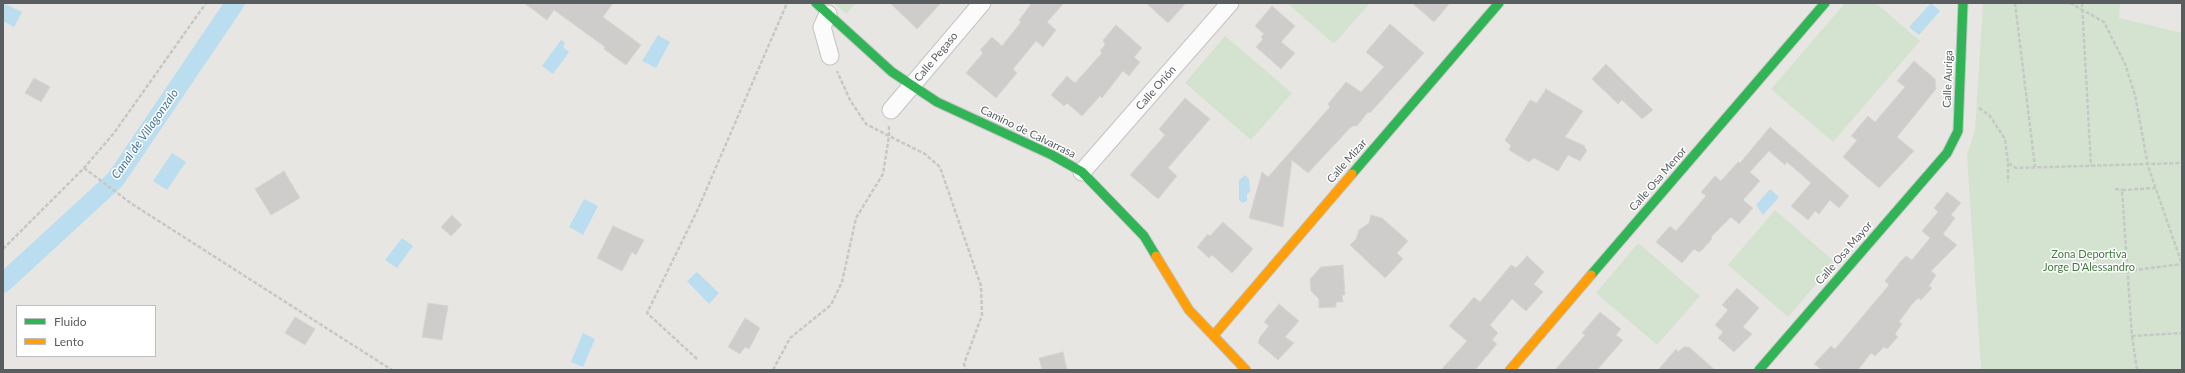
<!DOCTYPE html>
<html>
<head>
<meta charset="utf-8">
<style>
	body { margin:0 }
	#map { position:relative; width:2185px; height:373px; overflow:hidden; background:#e8e6e3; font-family:Lato,sans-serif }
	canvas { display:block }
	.frame { position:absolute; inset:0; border:4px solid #595d60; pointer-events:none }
	.legend { position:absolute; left:16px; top:305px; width:140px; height:52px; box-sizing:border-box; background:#fff; border:1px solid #bdbebf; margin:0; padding:5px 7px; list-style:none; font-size:12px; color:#595d60 }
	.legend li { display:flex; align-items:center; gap:8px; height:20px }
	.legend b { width:20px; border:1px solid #bdbebf }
</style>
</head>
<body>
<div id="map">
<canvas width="2185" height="373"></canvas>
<div class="frame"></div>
<ul class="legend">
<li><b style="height:5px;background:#30b455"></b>Fluido</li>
<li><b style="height:5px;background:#ff9f0a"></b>Lento</li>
</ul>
</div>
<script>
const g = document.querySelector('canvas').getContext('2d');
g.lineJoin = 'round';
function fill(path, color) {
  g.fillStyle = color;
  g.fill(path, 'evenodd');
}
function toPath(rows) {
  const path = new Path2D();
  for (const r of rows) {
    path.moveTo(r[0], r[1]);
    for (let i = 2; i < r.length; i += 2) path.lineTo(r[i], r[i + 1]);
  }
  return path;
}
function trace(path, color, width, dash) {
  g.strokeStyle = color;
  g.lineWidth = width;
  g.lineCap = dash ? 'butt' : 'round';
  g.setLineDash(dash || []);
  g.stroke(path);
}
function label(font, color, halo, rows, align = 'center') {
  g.font = font + ' Lato,sans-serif';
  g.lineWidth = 3;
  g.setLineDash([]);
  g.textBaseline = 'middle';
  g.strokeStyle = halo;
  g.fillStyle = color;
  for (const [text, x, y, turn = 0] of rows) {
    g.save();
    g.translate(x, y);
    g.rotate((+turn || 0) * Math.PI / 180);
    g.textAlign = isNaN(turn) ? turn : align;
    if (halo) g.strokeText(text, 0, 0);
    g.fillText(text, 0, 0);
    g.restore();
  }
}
const green = toPath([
	[834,3,856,3,846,14],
	[1287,3,1370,3,1334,44],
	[1845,3,1876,3,1920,41,1833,142,1771,89],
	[1983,3,2120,3,2119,18,2182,33,2182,370,1981,370,1967,155,1975,130],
	[1225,36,1292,93,1251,140,1185,83],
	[1775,210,1835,262,1788,317,1728,265],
	[1638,243,1700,296,1657,345,1596,293]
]);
const water = toPath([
	[3,3,22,12,14,27,3,21],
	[1931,3,1940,11,1919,35,1909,27],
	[658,35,670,42,656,68,642,61],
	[561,40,565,43,563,47,569,52,553,74,542,66],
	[172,153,186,162,167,190,153,181],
	[1245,175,1249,179,1250,192,1247,194,1247,201,1242,203,1239,200,1239,180],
	[1770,189,1779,197,1763,215,1756,205],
	[584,199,598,206,583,235,569,227],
	[402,238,413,246,397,268,385,260],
	[697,272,719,293,709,304,687,281],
	[583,333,595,339,583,367,571,362]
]);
const canal = toPath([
	[3,283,115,180,235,3]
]);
const building = toPath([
	[524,3,613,3,603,17,641,45,626,65,604,49,605,47,554,10,547,20,524,3],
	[890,3,941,3,917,29,890,3],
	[1032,3,1064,3,1047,22,1056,30,1043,47,1036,41,1013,69,1017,73,996,98,966,73,983,53,980,50,992,37,1002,46,1021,22,1019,20,1032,3],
	[1146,3,1186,3,1168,23,1146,3],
	[1412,3,1450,3,1434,22,1412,3],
	[1272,6,1295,26,1281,42,1295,53,1281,69,1256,47,1263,39,1261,37,1264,34,1255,26,1272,6],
	[1390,24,1424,53,1370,113,1368,112,1357,126,1353,126,1350,128,1308,173,1292,160,1283,227,1249,218,1262,172,1268,177,1330,107,1328,104,1346,82,1361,92,1384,67,1366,52,1390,24],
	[1116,25,1142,48,1134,57,1140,62,1129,76,1123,71,1102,98,1100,96,1082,116,1067,103,1064,106,1051,95,1067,76,1075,83,1102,53,1100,51,1105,45,1103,40,1116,25],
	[1914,61,1935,79,1936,89,1897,137,1914,151,1879,188,1843,157,1857,140,1851,136,1868,116,1875,122,1905,87,1897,81,1914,61],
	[1606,64,1653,110,1642,119,1622,100,1618,104,1592,79,1606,64],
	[34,78,50,87,41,102,25,93,34,78],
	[1546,89,1583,111,1565,137,1585,146,1584,147,1587,150,1580,161,1568,155,1558,171,1534,158,1529,162,1509,150,1511,146,1505,140,1530,100,1537,103,1546,89],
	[1185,98,1210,119,1168,168,1177,176,1158,199,1130,175,1165,135,1159,129,1185,98],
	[1770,127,1849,196,1839,208,1830,200,1819,214,1815,211,1808,220,1791,206,1811,183,1787,162,1785,165,1769,151,1750,172,1760,181,1743,200,1753,208,1739,224,1731,217,1711,237,1712,239,1702,250,1699,252,1694,249,1682,263,1656,242,1670,226,1676,231,1706,196,1701,192,1715,176,1721,181,1738,162,1740,163,1770,127],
	[284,171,300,198,271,215,255,189,284,171],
	[1947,192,1961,203,1951,215,1955,218,1943,234,1957,245,1931,271,1936,275,1929,286,1932,288,1921,300,1918,298,1912,304,1899,322,1902,324,1895,334,1898,337,1887,349,1884,347,1875,356,1871,353,1858,370,1822,370,1814,364,1831,346,1835,349,1889,285,1885,281,1900,262,1906,256,1912,260,1930,238,1922,231,1938,212,1934,208,1947,192],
	[452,215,462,225,451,236,441,227,452,215],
	[1371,215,1382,218,1408,241,1397,253,1403,259,1385,278,1350,245,1356,239,1359,230,1369,223,1371,215],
	[1223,222,1253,249,1232,273,1212,255,1209,258,1197,247,1208,234,1210,236,1223,222],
	[613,226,644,240,636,255,632,252,622,271,597,258,613,226],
	[1527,256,1544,272,1534,284,1543,292,1526,311,1512,299,1490,325,1498,333,1492,340,1497,344,1475,370,1441,370,1467,341,1449,326,1474,297,1480,302,1511,265,1516,268,1527,256],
	[1343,265,1345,295,1342,295,1343,302,1336,302,1336,307,1319,308,1319,299,1311,291,1310,279,1321,267,1343,265],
	[1737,288,1759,308,1743,327,1752,334,1734,352,1718,338,1723,332,1715,325,1728,310,1722,305,1737,288],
	[428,303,448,306,442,340,422,337,428,303],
	[1279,304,1299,321,1285,337,1294,343,1278,360,1258,343,1260,337,1269,326,1264,322,1279,304],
	[1600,312,1621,329,1616,335,1623,340,1597,370,1555,370,1585,335,1582,333,1600,312],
	[295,317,315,329,305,345,285,333,295,317],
	[745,318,760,328,749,349,745,347,740,354,728,347,745,318],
	[1684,347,1689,347,1715,370,1658,370,1676,349,1678,352,1684,347],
	[1063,352,1067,370,1042,370,1039,358,1063,352]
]);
const path = toPath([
	[2015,3,2035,167],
	[2070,3,2104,22,2125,64,2135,95,2148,166,2182,264],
	[2082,3,2091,166],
	[1979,108,1990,116,2005,139,2008,163,2016,168,2182,163],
	[889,126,889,136,925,154,940,167,981,286,982,315,964,364,966,370],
	[2008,163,2008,182],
	[84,168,132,204,392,370],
	[2156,188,2122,190,2132,336,2182,333],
	[2115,189,2122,190],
	[3,249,84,168,114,133,206,3],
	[2127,271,2182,264],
	[2132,336,2137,370],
	[697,359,647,313,697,211,787,3],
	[773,370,790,338,831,305,842,282,856,218,883,174,889,136,866,124,850,100,837,71]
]);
const street = toPath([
	[828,14,822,27,830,56],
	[891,110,982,3],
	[1082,172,1230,3]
]);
const fast = toPath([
	[816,3,892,72,937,102,1052,155,1082,172,1144,236,1156,256],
	[1352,174,1499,3],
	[1591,275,1825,3],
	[1759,370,1947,153,1958,131,1963,3]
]);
const slow = toPath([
	[1156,256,1189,310,1246,370],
	[1214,335,1352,174],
	[1510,370,1591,275]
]);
const streetNames = [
	["Calle Pegaso",936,57,-50],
	["Calle Auriga",1948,79,-88],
	["Calle Orión",1156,88,-49],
	["Camino de Calvarrasa",1028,132,26],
	["Calle Mizar",1347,161,-49],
	["Calle Osa Menor",1658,179,-49],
	["Calle Osa Mayor",1844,253,-49]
];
const parkNames = [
	["Zona Deportiva",2089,254],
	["Jorge D'Alessandro",2089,267]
];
const waterNames = [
	["Canal de Villagonzalo",145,134,-55]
];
fill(green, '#d3e3cf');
fill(water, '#baddef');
trace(canal, '#baddef', 19);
fill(building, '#cfcdcc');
trace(building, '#d7d5d2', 1);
trace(street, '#c4c3c4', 19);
trace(fast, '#c3c3c4', 11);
trace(slow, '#c3c3c4', 11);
trace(path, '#c5c9c6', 2.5, [4, 2]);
trace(street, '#fcfbfb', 17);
trace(fast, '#30b455', 9);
trace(slow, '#ff9f0a', 9);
label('11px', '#595d60', '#fff', streetNames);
label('11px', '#3f7b3d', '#fff', parkNames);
label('italic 12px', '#44769b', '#fff', waterNames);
</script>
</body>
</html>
